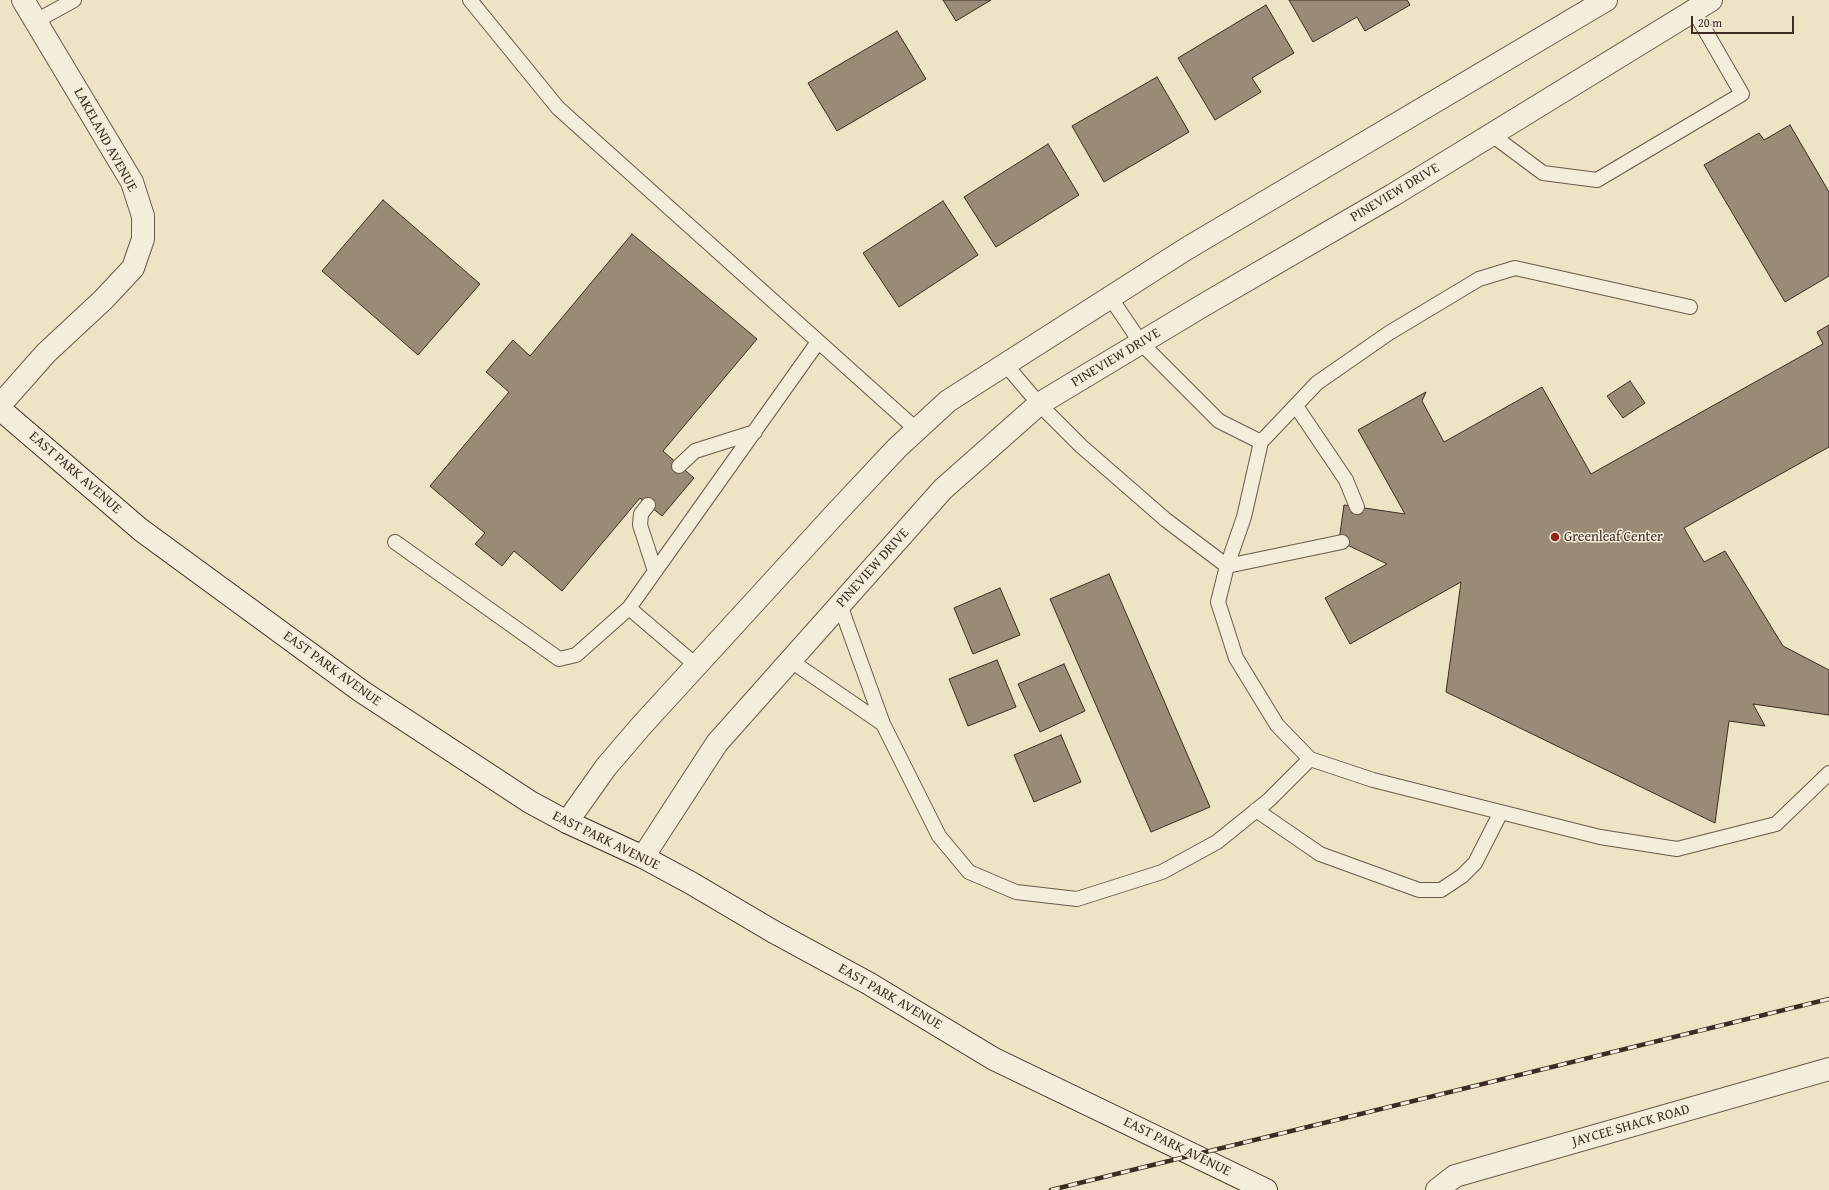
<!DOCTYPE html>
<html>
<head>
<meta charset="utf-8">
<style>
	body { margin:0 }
	#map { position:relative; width:1829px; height:1190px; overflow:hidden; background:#ede3c5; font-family:"Gentium Book Plus",serif }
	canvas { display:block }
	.scale { position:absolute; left:1691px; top:16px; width:103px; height:18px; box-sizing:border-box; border:2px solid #3d2c21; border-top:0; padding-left:5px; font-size:12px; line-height:14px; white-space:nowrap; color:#3d2c21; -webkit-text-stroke:3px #f3edd9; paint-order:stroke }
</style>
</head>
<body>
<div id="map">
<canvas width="1829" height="1190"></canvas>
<div class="scale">20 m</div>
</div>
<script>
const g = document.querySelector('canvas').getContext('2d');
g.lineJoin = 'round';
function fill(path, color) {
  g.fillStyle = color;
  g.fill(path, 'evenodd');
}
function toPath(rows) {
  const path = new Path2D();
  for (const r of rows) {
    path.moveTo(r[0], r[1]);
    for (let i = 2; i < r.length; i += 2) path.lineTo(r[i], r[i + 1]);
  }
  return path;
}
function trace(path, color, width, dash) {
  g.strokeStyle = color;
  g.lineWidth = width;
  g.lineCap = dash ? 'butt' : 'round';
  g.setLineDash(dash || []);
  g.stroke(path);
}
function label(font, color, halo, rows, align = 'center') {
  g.font = font + ' "Gentium Book Plus",serif';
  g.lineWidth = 3;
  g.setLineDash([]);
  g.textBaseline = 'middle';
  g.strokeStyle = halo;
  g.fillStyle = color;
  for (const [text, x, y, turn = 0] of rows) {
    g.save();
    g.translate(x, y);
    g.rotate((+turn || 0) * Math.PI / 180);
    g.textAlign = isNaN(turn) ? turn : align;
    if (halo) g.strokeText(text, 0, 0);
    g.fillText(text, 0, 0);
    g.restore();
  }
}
const building = toPath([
	[943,0,991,0,956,21,943,0],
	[1289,0,1407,0,1410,5,1365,31,1357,17,1313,42,1289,0],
	[1266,5,1294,53,1252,78,1261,92,1215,120,1178,58,1266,5],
	[897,31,926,79,837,131,808,83,897,31],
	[1157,77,1189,132,1104,182,1072,126,1157,77],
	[1790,125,1829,192,1829,276,1785,302,1704,165,1759,133,1764,140,1790,125],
	[1048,144,1079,195,996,247,964,197,1048,144],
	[383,200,480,284,418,355,322,271,383,200],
	[943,201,978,255,899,307,863,253,943,201],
	[632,234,757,339,663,451,694,478,662,516,640,498,562,591,514,551,502,566,475,544,485,533,430,486,509,392,486,372,513,340,530,356,632,234],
	[1829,325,1829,447,1684,528,1704,562,1725,551,1783,646,1829,670,1829,715,1753,704,1765,726,1729,721,1715,823,1446,692,1461,582,1350,644,1325,598,1387,564,1339,541,1344,505,1405,514,1358,430,1426,392,1422,401,1444,442,1542,387,1591,474,1823,344,1817,332,1829,325],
	[1630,381,1645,403,1623,418,1607,396,1630,381],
	[1109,574,1210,807,1151,832,1050,599,1109,574],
	[1000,588,1020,635,973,654,954,608,1000,588],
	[997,660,1016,707,968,726,949,679,997,660],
	[1064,664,1085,711,1040,732,1018,684,1064,664],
	[1061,735,1081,782,1034,802,1014,755,1061,735]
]);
const lane = toPath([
	[470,0,558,108,917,430],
	[36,21,74,0],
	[1492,135,1543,173,1597,180,1742,94,1694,11],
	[1110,297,1141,343,1219,421,1261,442],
	[1690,307,1515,268,1479,279,1389,333,1317,383,1261,442,1244,517,1227,566,1218,602,1236,658,1277,725,1310,759,1373,780,1600,837,1677,849,1776,824,1829,773],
	[1006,365,1039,404,1081,446,1166,520,1227,566,1342,542],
	[1296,406,1346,480,1357,507],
	[679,466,695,451,755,432],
	[648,505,641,514,640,525,655,571],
	[395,542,559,659,576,655,629,608],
	[791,661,883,724,840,605],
	[697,666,629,608,818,342],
	[883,724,939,836,969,872,1016,892,1077,899,1162,872,1217,842,1269,800,1310,759],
	[1256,810,1320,854,1419,890,1441,890,1462,876,1475,863,1501,812]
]);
const street = toPath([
	[0,405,46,353,103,300,133,268,143,239,143,216,132,182,23,0],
	[567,822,606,767,642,725,836,513,897,448,948,401,1186,249,1606,0],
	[643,857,717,743,943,489,1039,404,1202,306,1393,195,1711,0],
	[1437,1190,1455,1176,1829,1069]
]);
const secondary = toPath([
	[0,409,141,530,361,691,530,802,567,822,643,857,691,883,774,932,868,983,994,1059,1266,1190]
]);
const rail = toPath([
	[1051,1190,1829,999]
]);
const markers = [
	[1555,537,5,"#8f2418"]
];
const streetNames = [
	["LAKELAND AVENUE",105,140,61],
	["PINEVIEW DRIVE",1395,193,-31],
	["PINEVIEW DRIVE",1116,358,-31],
	["EAST PARK AVENUE",75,473,41],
	["PINEVIEW DRIVE",873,568,-48],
	["EAST PARK AVENUE",332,669,36],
	["EAST PARK AVENUE",606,841,26],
	["EAST PARK AVENUE",890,997,30],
	["JAYCEE SHACK ROAD",1631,1126,-16],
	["EAST PARK AVENUE",1177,1147,26]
];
const poiNames = [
	["Greenleaf Center",1564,537]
];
fill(building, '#998b76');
trace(building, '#3d2c21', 1);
trace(lane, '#695a4a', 16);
trace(street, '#695a4a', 24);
trace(secondary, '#3d2c21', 24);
trace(lane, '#f3edd9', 14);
trace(street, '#f3edd9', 22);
trace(secondary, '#f3edd9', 22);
trace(rail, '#3d2c21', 4.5);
trace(rail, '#f3edd9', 3, [9]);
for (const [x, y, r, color] of markers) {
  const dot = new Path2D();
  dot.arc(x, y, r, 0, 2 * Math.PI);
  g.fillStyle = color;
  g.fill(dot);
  trace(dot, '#f3edd9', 1.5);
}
label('14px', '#3d2c21', '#f3edd9', streetNames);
label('14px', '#3d2c21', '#f3edd9', poiNames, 'left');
</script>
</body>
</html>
